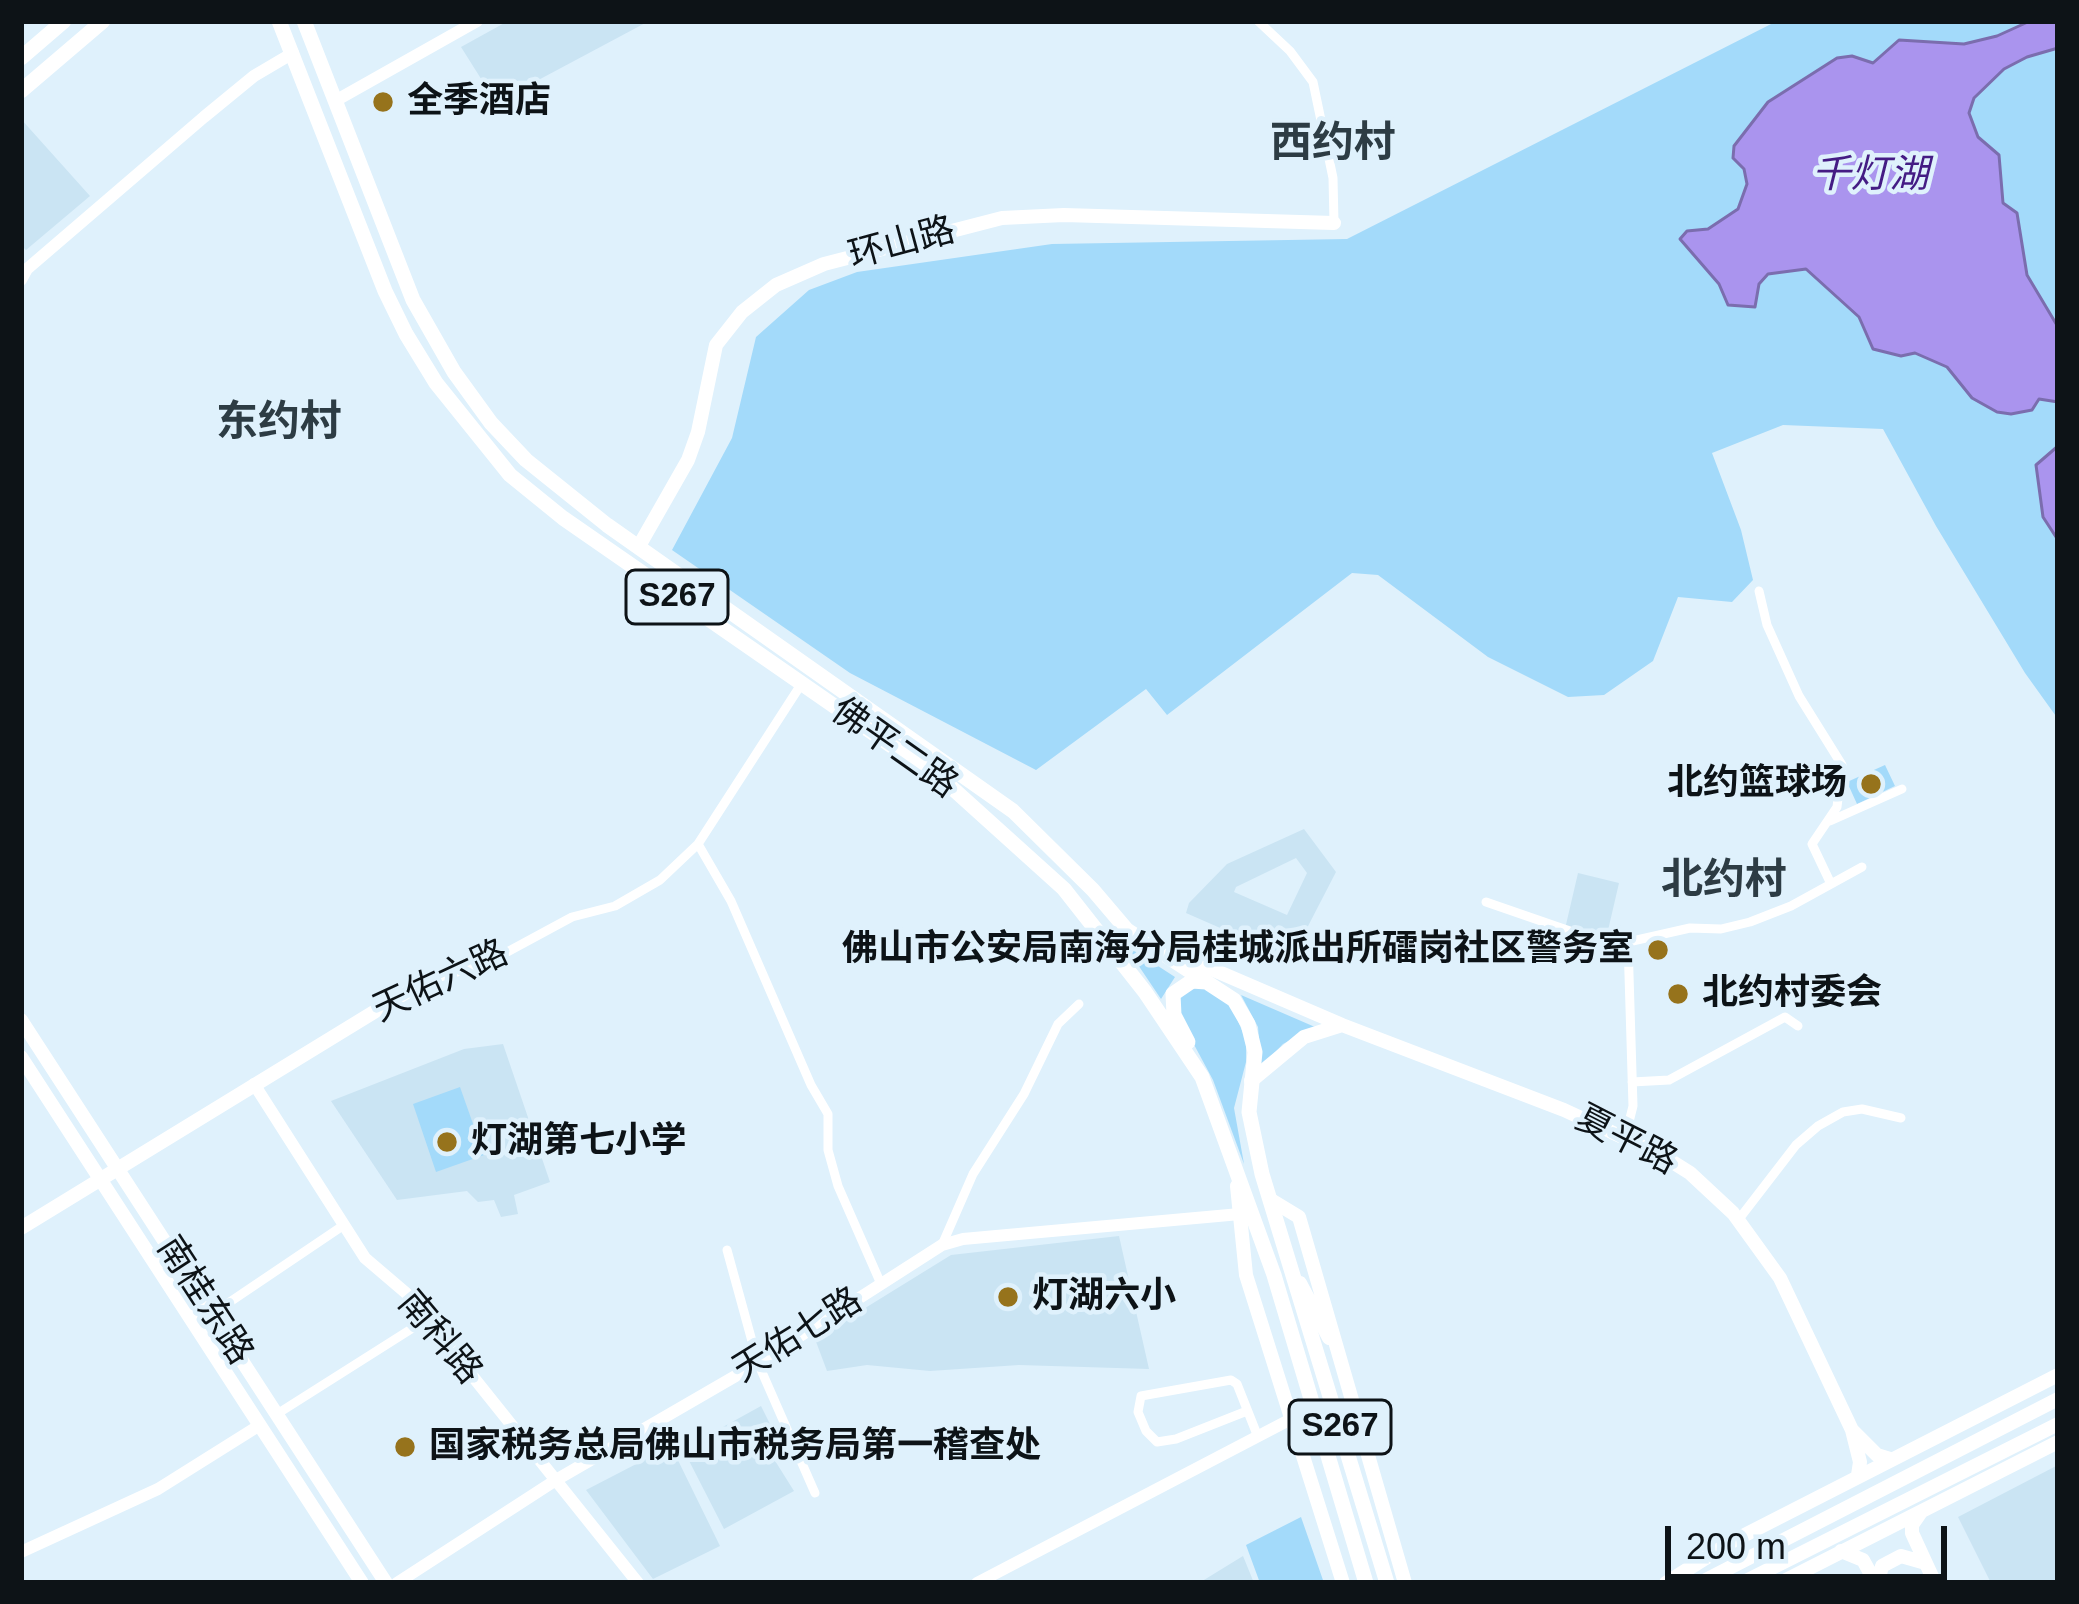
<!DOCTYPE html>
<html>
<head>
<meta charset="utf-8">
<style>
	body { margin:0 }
	#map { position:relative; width:2079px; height:1604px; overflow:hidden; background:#dff1fc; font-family:Arial,sans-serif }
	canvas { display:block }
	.frame { position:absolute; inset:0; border:24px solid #0d1317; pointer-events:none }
	.scale { position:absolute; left:1665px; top:1526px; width:282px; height:54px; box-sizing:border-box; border:6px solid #0d1317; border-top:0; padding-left:15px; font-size:36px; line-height:42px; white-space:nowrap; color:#0d1317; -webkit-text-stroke:9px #dff1fc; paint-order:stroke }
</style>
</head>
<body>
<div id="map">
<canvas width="2079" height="1604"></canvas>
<div class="frame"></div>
<div class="scale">200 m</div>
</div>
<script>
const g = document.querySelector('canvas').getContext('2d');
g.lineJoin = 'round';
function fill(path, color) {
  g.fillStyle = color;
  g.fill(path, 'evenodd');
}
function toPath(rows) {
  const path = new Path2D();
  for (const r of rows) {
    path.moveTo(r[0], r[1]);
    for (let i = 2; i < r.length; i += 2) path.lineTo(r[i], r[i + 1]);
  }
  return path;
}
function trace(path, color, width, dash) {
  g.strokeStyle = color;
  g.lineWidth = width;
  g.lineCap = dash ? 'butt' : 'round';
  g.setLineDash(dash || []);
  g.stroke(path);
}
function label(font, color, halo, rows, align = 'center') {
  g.font = font + ' Arial,"Noto Sans SC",sans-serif';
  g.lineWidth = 9;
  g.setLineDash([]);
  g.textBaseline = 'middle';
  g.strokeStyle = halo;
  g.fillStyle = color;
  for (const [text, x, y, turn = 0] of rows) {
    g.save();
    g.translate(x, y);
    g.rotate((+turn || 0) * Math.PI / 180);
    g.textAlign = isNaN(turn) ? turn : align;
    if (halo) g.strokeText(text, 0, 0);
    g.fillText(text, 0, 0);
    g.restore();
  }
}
const built = toPath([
	[508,21,649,21,529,85,490,93,461,47],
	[21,119,90,196,26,250,21,245],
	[1304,829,1336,872,1291,959,1186,913,1189,903,1227,864],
	[1296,858,1307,873,1287,915,1234,892,1236,887],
	[1578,873,1619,883,1606,939,1565,929],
	[503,1044,550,1182,514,1195,518,1214,501,1217,494,1200,478,1202,467,1191,397,1200,331,1101,464,1049],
	[1119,1236,1149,1369,1019,1365,930,1371,867,1365,827,1371,815,1339,951,1255],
	[761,1406,778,1440,767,1448,794,1491,724,1529,683,1449],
	[671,1446,720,1546,653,1579,586,1490],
	[2058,1465,2058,1583,1991,1583,1958,1517],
	[1243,1556,1254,1583,1199,1583]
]);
const green = toPath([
	[1777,21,2058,21,2058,719,2025,673,1936,526,1883,429,1783,425,1712,453,1741,530,1753,580,1732,602,1678,597,1653,661,1604,695,1568,697,1488,657,1378,575,1352,573,1167,715,1146,689,1036,770,850,673,672,550,732,438,756,337,809,290,857,272,1052,244,1347,239],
	[1885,765,1895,786,1857,804,1847,782],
	[1124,944,1175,977,1161,999],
	[1204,986,1232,1007,1246,1040,1246,1062,1234,1108,1244,1164,1213,1080,1176,1011,1181,992],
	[1241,995,1315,1027,1283,1044,1261,1067,1258,1027],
	[460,1087,484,1155,436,1172,413,1104],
	[1301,1517,1324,1583,1260,1583,1246,1545]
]);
const water = toPath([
	[2030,21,2058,21,2058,48,2027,57,2004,69,1974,98,1969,113,1978,137,1999,155,2003,203,2017,213,2027,275,2058,327,2058,402,2039,399,2032,410,2011,414,1997,412,1972,398,1947,367,1915,353,1901,356,1873,349,1859,317,1806,269,1768,274,1759,284,1755,307,1728,305,1719,284,1680,239,1687,231,1708,229,1738,209,1747,184,1744,169,1733,158,1734,146,1768,102,1837,58,1852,56,1873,63,1899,40,1964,44,1997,36,2030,21],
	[2058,446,2058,540,2043,517,2036,465,2058,446]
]);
const minor = toPath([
	[1258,21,1290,51,1313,82,1333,178,1334,223],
	[1759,591,1767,625,1799,696,1842,765,1837,807,1812,844,1831,884],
	[1830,821,1902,789],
	[698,844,731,901,811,1085,828,1114,828,1150,838,1186,881,1284],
	[1486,902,1596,940,1628,942,1690,928,1721,929,1750,922,1791,906,1862,867],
	[423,982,485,964,572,917,615,906,660,880,698,844,802,683],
	[1632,1082,1669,1080,1785,1017,1798,1026],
	[1625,1138,1633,1106,1628,942],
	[1739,1219,1796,1145,1818,1126,1843,1112,1862,1109,1901,1118],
	[942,1245,973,1174,1024,1094,1058,1024,1079,1004],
	[727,1250,758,1363,815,1493],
	[212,1314,344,1225],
	[1247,1411,1176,1439,1157,1442,1146,1431,1138,1412,1141,1396,1231,1380,1237,1384,1258,1437],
	[277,1414,427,1319]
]);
const tertiary = toPath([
	[335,101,477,21],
	[21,280,27,269,204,117,254,76,293,53],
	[254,1084,365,1258,406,1293,638,1583],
	[21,1552,158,1489,260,1425],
	[397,1583,556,1480,758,1363,942,1245,963,1239,1240,1214],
	[977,1583,1293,1418]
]);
const secondary = toPath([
	[639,546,688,460,698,432,716,345,742,312,776,285,824,264,1002,218,1064,215,1334,223],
	[1176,962,1186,958,1342,1025,1564,1110,1663,1156,1690,1173,1733,1213,1780,1278,1852,1430,1860,1462,1858,1475],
	[21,1020,386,1583],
	[21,1057,362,1583],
	[1251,1081,1304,1037,1342,1025],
	[1237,1186,1246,1275,1343,1583],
	[1271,1200,1299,1217,1405,1583],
	[21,1228,423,982],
	[1300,1283,1329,1338],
	[1852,1430,1877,1455,1890,1459],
	[1921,1512,1912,1525,1912,1533,1935,1583],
	[1841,1551,1863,1560,1875,1582],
	[1666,1583,1731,1542,2058,1375],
	[1700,1583,2058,1399],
	[1742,1583,2058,1424],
	[1780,1583,2058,1442],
	[1878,1583,1882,1566,1901,1556,1922,1562]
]);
const primary = toPath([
	[279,21,385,291,406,334,436,383,510,475,563,518,951,787,1064,889,1145,992,1202,1077,1274,1275,1366,1583],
	[304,21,413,300,454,372,491,423,526,460,607,525,1013,811,1093,890,1127,930,1234,1000,1248,1024,1255,1052,1249,1112,1262,1174,1387,1583],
	[1188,1042,1174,1015,1173,994,1192,981,1206,982]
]);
const trunk = toPath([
	[21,58,64,21],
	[21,91,103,21]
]);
const markers = [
	[383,102,12,"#96731c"],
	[1871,784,12,"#96731c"],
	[1658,950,12,"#96731c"],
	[1678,994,12,"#96731c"],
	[447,1142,12,"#96731c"],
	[1008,1297,12,"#96731c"],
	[405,1447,12,"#96731c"]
];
const shields = [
	[677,597,102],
	[1340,1427,102]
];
const shieldNames = [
	["S267",677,597],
	["S267",1340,1427]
];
const poiNames = [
	["全季酒店",407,102],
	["北约篮球场",1847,784,"right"],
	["佛山市公安局南海分局桂城派出所礌岗社区警务室",1634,950,"right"],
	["北约村委会",1702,994],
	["灯湖第七小学",471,1142],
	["灯湖六小",1032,1297],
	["国家税务总局佛山市税务局第一稽查处",429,1447]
];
const streetNames = [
	["环山路",902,244,-15],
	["佛平二路",894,749,35],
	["天佑六路",441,982,-25],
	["夏平路",1626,1141,27],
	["南桂东路",204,1301,57],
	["天佑七路",798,1336,-32],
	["南科路",439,1338,50]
];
const waterNames = [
	["千灯湖",1870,176]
];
const quarterNames = [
	["西约村",1333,144],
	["东约村",279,423],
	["北约村",1724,881]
];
fill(built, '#cae4f3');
fill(green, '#a3dafa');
fill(water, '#aa94ee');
trace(water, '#7b6dae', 3);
trace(minor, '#fff', 9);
trace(tertiary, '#fff', 12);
trace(secondary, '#fff', 14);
trace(primary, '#fff', 15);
trace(trunk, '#fff', 15);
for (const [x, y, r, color] of markers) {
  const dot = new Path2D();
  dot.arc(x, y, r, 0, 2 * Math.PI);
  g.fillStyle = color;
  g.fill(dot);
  trace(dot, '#dff1fc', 4.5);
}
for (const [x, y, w] of shields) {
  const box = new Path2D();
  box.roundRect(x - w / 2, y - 27, w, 54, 9);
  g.fillStyle = '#dff1fc';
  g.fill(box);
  trace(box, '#0d1317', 3);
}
label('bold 33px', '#0d1317', null, shieldNames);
label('bold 36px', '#0d1317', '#dff1fc', poiNames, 'left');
label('36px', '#0d1317', '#dff1fc', streetNames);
label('italic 39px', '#441c84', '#dff1fc', waterNames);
label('bold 42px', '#2d3c44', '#dff1fc', quarterNames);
</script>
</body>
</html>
